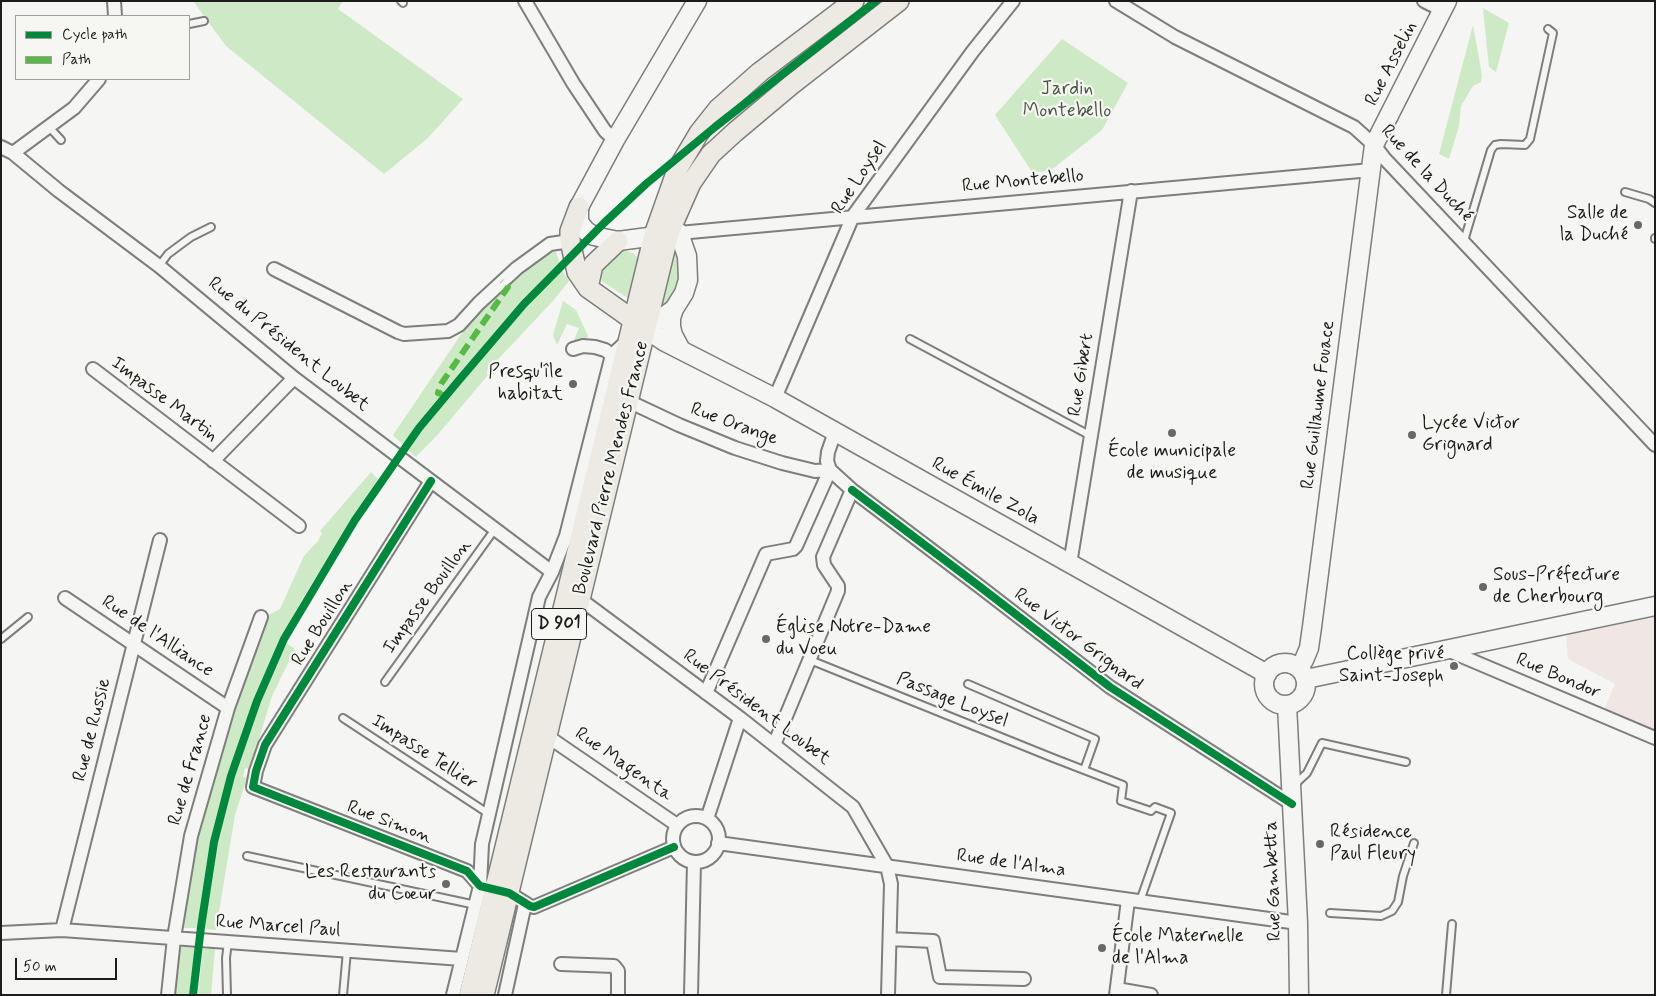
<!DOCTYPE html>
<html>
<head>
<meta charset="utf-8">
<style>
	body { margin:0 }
	#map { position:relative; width:1656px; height:996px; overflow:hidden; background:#f5f5f3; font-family:Mynerve,sans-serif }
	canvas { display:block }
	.frame { position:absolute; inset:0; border:2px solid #1c1c1c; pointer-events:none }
	.legend { position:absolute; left:15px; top:15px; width:175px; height:65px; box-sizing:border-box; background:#f6f6f2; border:1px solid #9f9f9c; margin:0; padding:6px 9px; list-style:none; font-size:15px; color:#1c1c1c }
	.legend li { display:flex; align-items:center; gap:10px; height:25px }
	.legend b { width:25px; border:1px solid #9f9f9c }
	.scale { position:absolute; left:15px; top:958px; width:102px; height:22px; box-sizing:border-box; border:2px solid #1c1c1c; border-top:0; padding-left:6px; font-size:15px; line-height:18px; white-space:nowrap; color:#1c1c1c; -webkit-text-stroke:4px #f6f6f2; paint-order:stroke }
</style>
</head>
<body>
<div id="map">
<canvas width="1656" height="996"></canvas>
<div class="frame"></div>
<ul class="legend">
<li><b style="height:6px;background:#00873e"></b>Cycle path</li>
<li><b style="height:6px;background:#58b947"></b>Path</li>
</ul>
<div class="scale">50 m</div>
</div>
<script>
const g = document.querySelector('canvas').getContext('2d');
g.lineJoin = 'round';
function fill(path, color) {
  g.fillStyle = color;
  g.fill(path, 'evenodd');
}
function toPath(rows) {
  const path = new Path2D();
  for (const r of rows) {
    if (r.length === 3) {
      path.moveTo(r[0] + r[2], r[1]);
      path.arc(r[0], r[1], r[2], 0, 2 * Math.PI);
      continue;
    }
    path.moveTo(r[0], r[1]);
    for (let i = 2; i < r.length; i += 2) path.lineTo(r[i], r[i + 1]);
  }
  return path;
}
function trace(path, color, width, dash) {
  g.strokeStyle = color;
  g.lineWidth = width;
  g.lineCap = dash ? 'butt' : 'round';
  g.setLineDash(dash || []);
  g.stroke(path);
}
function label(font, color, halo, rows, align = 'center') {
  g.font = font + ' Mynerve,sans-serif';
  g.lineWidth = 4.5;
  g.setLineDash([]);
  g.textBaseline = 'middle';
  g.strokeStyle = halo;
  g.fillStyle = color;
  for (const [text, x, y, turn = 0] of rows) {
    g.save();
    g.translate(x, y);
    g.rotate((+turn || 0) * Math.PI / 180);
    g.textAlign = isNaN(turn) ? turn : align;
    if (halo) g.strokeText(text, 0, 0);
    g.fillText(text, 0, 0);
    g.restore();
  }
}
const built = toPath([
	[1655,614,1655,732,1604,710,1615,684,1568,659,1566,633]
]);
const green = toPath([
	[193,1,343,1,338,9,463,99,428,138,384,174,226,46],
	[1483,8,1509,23,1496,72,1489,67],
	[1473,25,1482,75,1481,82,1473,86,1461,106,1459,126,1449,159,1439,154],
	[1062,39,1128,83,1102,130,1050,171,1032,172,995,115],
	[675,247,681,255,679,286,666,308,660,308],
	[619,249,633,253,640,260,629,298,626,297,602,281,599,277,602,264],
	[555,250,560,264,521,302,478,352,403,445,393,435,464,330,497,290,547,253,551,254],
	[561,269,569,281,552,302,487,371,488,375,440,432,416,457,409,451,417,434,473,367],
	[563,301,576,310,588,336,584,343,572,345,579,328,567,324,557,345,553,335],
	[371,472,378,479,304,596,284,633,244,725,227,779,213,835,198,928,182,928,191,866,204,811,227,727,265,617,280,609,304,556,318,541,322,533,320,531],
	[286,643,295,649,272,696,250,769,245,768,243,777,247,778,235,815,216,930,204,929,211,873,228,793,241,748,262,695],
	[178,946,195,947,189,995,173,995],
	[203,949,215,949,211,995,198,995]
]);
const lane = toPath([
	[401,1,403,3],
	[189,24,204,21],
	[49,127,61,140],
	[1625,192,1649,199,1655,203],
	[1655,238,1655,239],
	[1464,241,1491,150,1495,145,1501,144,1525,145,1530,139,1553,33,1548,29],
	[159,266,168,254,176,248,191,237,211,227],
	[910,339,1091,436],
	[1,639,28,617],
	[810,660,1053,758,1123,785,1121,801,1151,811,1155,807,1171,813,1140,901],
	[385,682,495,529],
	[968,684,1095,739,1084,770],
	[343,718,489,814],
	[1294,785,1307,773,1322,743,1406,762],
	[247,856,476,905],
	[1330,913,1381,916,1392,911,1398,902,1403,876,1414,843],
	[227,995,226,958,228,942],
	[343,995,347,951],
	[1446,995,1452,924]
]);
const street = toPath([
	[114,1,115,16],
	[525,1,573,83,605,131,615,140],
	[1116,1,1175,37,1354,127,1374,145,1384,158,1655,445],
	[1424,1,1442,10],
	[1,147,13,153,59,191,159,266,294,378,552,572],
	[13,153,74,108,99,79],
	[679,233,1371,170],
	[274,269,398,332,404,334,448,331,459,325,479,303,517,268,550,244,570,241],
	[573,349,583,346,595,347,605,350,612,355,619,357],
	[93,369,299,526],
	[775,398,853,216,973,51,1013,1],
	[628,401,679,425,735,448,782,463,815,471,830,470],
	[213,461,294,378],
	[830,470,852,490,979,586,1110,687,1292,804],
	[431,481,265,745,256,771,253,787,467,871,480,886,509,893,530,906,534,907,674,847],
	[1070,564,1131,191],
	[65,598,228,708],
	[580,599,740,718,853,807,887,866,891,884,888,995],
	[1447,650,1655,738],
	[706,693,766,554,793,549,796,546,830,470,827,461,828,452,835,432],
	[547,736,677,825],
	[774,745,838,591,838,586,824,565,823,557,852,490],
	[696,839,23],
	[707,819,740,718],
	[718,843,1298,923],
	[62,930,160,540],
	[1,933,62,930,462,959],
	[890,939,933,941,940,977,1024,979],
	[561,964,614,966,618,971,618,995],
	[1117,989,1151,995],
	[168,995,174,938,191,836,228,708,261,617],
	[453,995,480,886,482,844,489,814,539,597,552,572,566,536,612,355,629,339],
	[505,995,525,904],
	[691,995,694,862],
	[1116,995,1128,900]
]);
const secondary = toPath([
	[674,309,646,329,665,342,775,398,1267,674],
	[681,350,673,335,671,327,671,318,674,309,684,293,688,280,687,256,679,233,618,241,594,236,586,231,579,222,579,207,615,140,697,1],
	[1285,684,21],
	[1299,668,1304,660,1309,648,1312,627,1374,145,1447,1],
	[1306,679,1655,606],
	[1287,705,1298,923,1299,995]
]);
const primary = toPath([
	[579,207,570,231,570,241,577,272,588,288,643,327],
	[588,288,593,265,618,241],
	[469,995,654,235,677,170,699,133,718,109,760,72,854,1],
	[484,995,669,233,691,183,711,154,735,132,791,85,899,1]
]);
const quiet = toPath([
	[446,396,438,393,441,384,508,287,502,281]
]);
const cycleway = toPath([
	[431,481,265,745,256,771,253,787,467,871,480,886,509,893,530,906,534,907,674,847],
	[852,490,979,586,1110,687,1292,804],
	[193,995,201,927,214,842,231,776,257,701,284,639,355,520,419,428,460,379,524,304,604,223,646,184,715,127,876,1]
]);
const markers = [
	[1638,225,5,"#686867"],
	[573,384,5,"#686867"],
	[1172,433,5,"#686867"],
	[1412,435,5,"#686867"],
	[1483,587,5,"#686867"],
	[766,639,5,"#686867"],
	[1454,666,5,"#686867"],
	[1320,844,5,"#686867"],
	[446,884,5,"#686867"],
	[1102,948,5,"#686867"]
];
const shields = [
	[559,624,55]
];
const shieldNames = [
	["D 901",559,624]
];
const streetNames = [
	["Rue Asselin",1392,64,-63],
	["Rue de la Duché",1426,174,47],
	["Rue Loysel",860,178,-56],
	["Rue Montebello",1023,182,-5],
	["Rue du Président Loubet",288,345,39],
	["Rue Gibert",1082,375,-81],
	["Impasse Martin",164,400,37],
	["Rue Guillaume Fouace",1319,405,-83],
	["Rue Orange",734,425,20],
	["Boulevard Pierre Mendes France",612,468,-76],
	["Rue Émile Zola",985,492,29],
	["Impasse Bouillon",428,597,-54],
	["Rue Bouillon",323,623,-58],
	["Rue de l'Alliance",157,637,34],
	["Rue Victor Grignard",1078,640,37],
	["Rue Bondor",1558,677,23],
	["Passage Loysel",952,701,22],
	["Rue Président Loubet",756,708,37],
	["Rue de Russie",93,730,-76],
	["Impasse Tellier",424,753,33],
	["Rue Magenta",623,765,35],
	["Rue de France",191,770,-74],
	["Rue Simon",389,823,21],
	["Rue de l'Alma",1011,864,8],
	["Rue Gambetta",1274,881,-92],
	["Rue Marcel Paul",278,927,4]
];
const parkNames = [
	["Jardin",1067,90],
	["Montebello",1067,112]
];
const poiNames = [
	["Salle de",1628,214,"right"],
	["la Duché",1628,236,"right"],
	["Presqu'île",563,373,"right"],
	["habitat",563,395,"right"],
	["Lycée Victor",1422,424],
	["Grignard",1422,446],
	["École municipale",1172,452,"center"],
	["de musique",1172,474,"center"],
	["Sous-Préfecture",1493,576],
	["de Cherbourg",1493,598],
	["Église Notre-Dame",776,628],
	["du Voeu",776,650],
	["Collège privé",1444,655,"right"],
	["Saint-Joseph",1444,677,"right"],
	["Résidence",1330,833],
	["Paul Fleury",1330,855],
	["Les Restaurants",436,873,"right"],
	["du Cœur",436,895,"right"],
	["École Maternelle",1112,937],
	["de l'Alma",1112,959]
];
fill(built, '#f0e6e3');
fill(green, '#cee9c5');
trace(lane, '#7e7e7d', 10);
trace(street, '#7e7e7d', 16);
trace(secondary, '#7e7e7d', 21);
trace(primary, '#7e7e7d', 22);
trace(lane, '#f5f5f3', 6);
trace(street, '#f5f5f3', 12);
trace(secondary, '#f5f5f3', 18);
trace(primary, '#edeae4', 19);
trace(quiet, '#58b947', 6, [12, 6]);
trace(cycleway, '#00873e', 8);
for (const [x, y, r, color] of markers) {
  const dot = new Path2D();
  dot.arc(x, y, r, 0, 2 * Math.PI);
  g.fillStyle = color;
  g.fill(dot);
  trace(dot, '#f6f6f2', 2);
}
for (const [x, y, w] of shields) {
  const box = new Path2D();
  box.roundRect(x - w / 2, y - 15.5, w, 31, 4);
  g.fillStyle = '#f6f6f2';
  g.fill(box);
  trace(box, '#1c1c1c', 1);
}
label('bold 18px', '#1c1c1c', null, shieldNames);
label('19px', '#1c1c1c', '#f6f6f2', streetNames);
label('19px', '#485744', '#f6f6f2', parkNames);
label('19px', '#1c1c1c', '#f6f6f2', poiNames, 'left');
</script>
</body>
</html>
